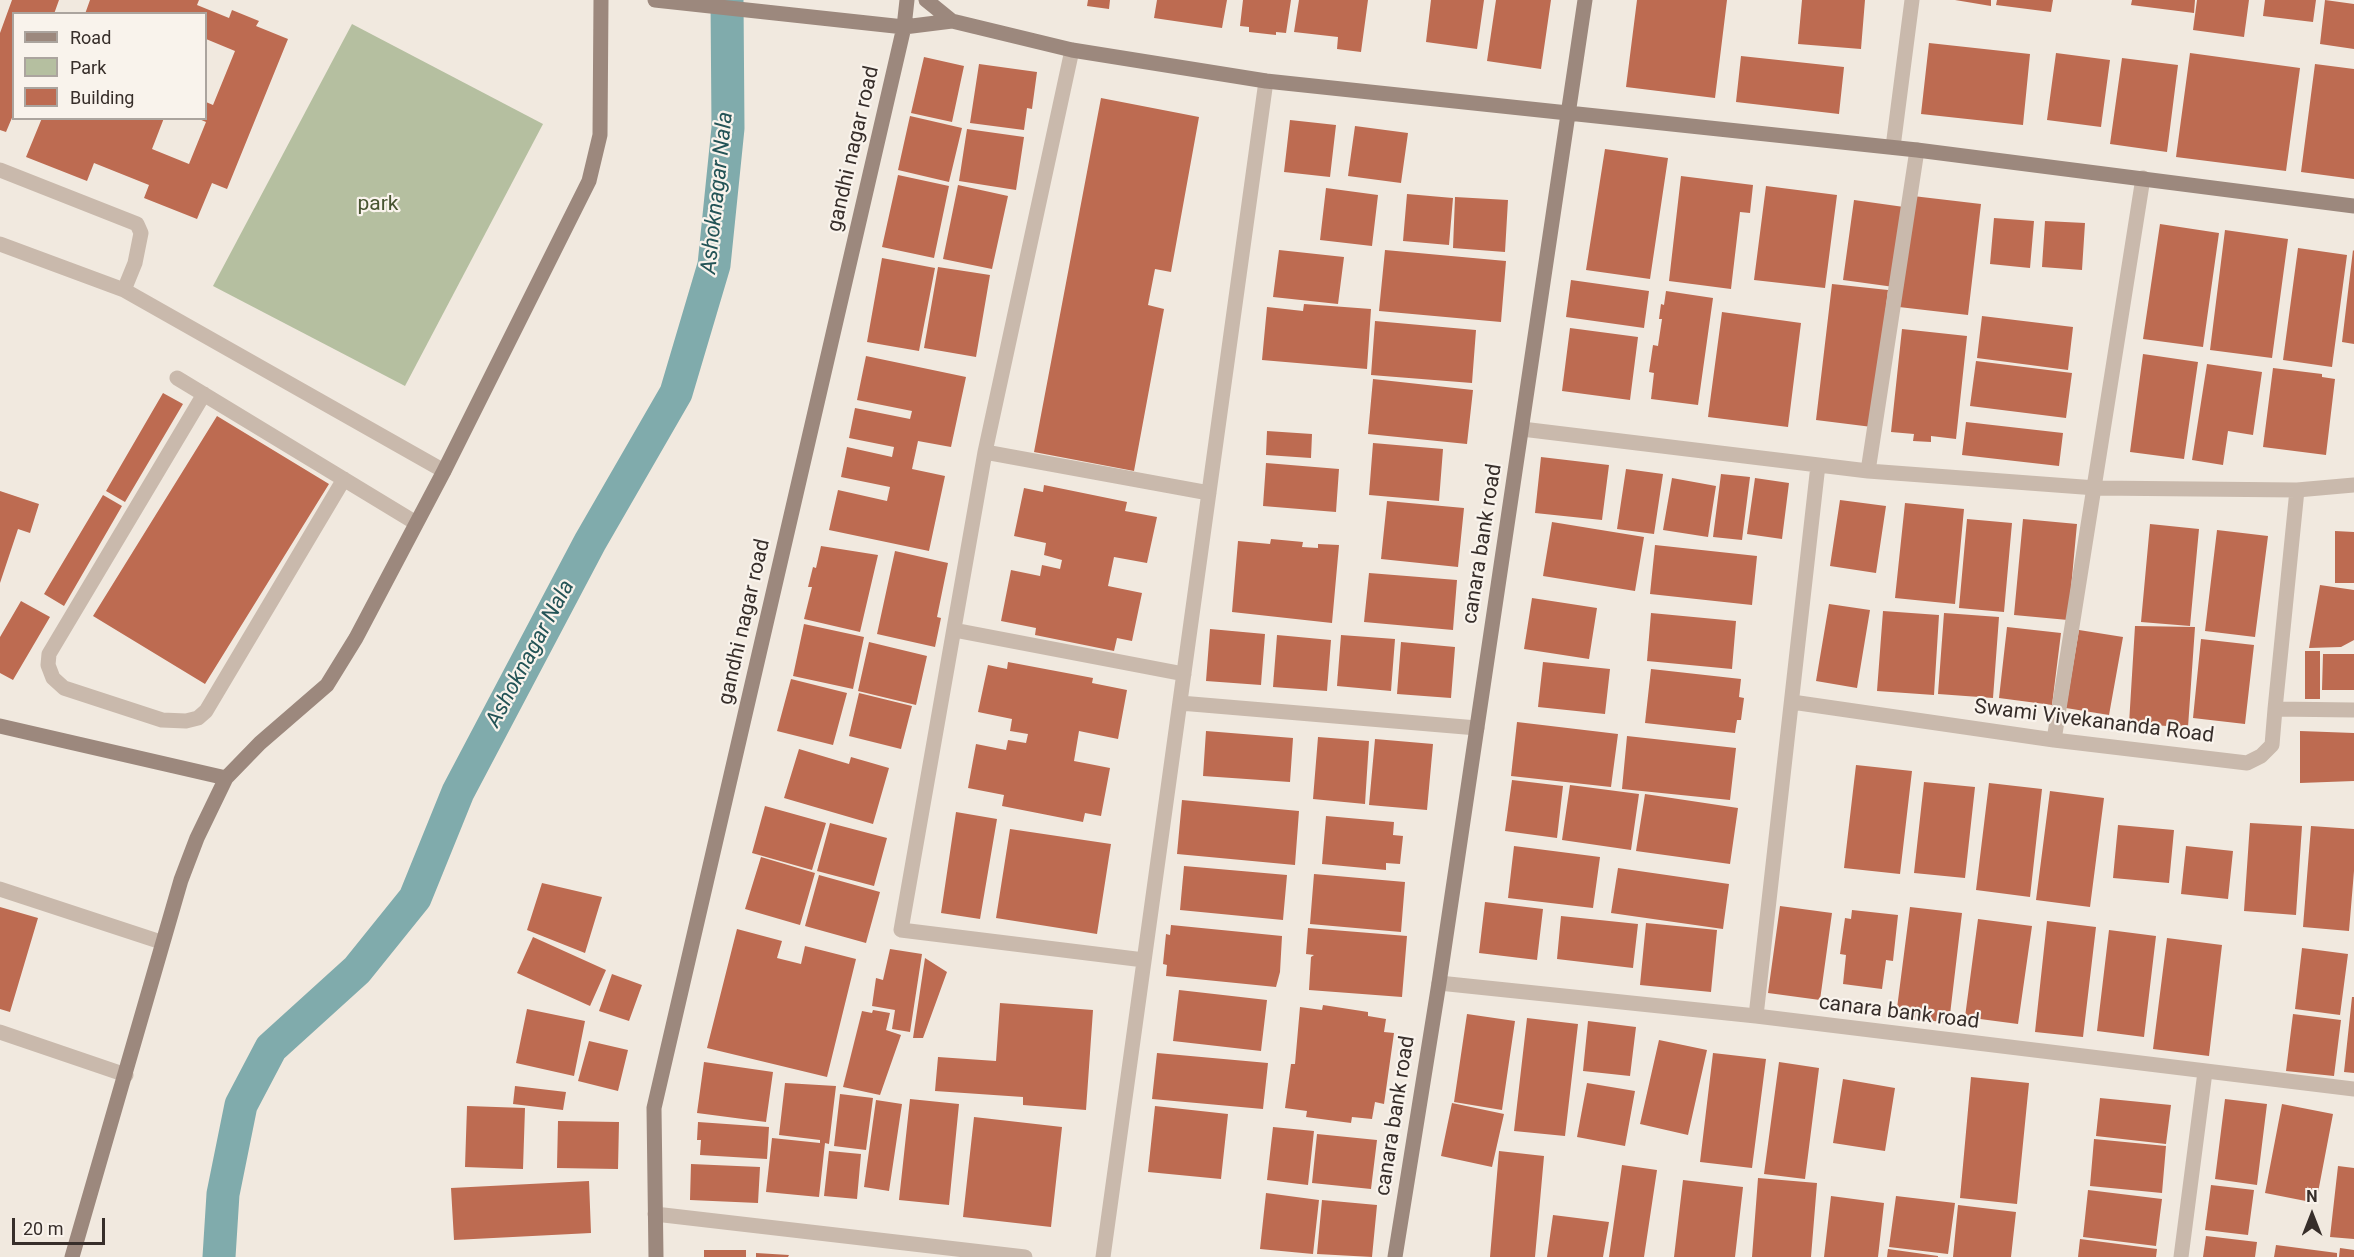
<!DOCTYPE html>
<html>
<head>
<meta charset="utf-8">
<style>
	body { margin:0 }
	#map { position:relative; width:2354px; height:1257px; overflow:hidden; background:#f1e9df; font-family:Roboto,sans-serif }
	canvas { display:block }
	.legend { position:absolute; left:12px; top:12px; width:195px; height:108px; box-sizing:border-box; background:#f9f3ec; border:2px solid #aba49e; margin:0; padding:8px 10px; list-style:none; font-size:18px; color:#372e2a }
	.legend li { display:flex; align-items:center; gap:12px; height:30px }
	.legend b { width:30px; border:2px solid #aba49e }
	.north { position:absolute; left:2282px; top:1185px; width:60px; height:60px; -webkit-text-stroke:4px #f9f3ec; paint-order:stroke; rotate:0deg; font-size:16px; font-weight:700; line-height:24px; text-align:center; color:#372e2a }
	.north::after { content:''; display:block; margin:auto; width:21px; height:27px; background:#372e2a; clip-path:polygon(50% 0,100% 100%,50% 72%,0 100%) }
	.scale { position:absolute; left:12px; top:1218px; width:93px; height:27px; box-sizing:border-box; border:3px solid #372e2a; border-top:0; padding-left:8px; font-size:18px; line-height:21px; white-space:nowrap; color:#372e2a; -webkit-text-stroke:4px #f9f3ec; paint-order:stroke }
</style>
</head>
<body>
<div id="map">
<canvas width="2354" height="1257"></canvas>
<ul class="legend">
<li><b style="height:8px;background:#9c887d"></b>Road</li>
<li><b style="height:16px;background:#b5bfa0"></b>Park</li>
<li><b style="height:16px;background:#bd6b51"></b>Building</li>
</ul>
<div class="north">N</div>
<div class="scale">20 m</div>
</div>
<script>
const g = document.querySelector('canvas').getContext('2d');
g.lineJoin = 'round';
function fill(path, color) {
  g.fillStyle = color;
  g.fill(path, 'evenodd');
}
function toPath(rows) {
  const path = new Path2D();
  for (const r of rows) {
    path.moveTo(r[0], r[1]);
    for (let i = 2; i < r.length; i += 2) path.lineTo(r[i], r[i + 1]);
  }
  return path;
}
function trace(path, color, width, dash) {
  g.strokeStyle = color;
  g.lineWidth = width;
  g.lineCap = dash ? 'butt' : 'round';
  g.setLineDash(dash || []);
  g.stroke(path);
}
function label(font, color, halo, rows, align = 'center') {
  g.font = font + ' Roboto,sans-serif';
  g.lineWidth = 4.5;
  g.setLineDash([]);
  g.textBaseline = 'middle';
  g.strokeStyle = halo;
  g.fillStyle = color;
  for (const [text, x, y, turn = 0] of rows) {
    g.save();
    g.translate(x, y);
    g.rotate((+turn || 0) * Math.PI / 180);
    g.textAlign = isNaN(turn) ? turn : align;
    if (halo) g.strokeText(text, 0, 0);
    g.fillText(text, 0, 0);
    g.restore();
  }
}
const green = toPath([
	[352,24,543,124,405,386,213,286]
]);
const canal = toPath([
	[219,1257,223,1194,241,1105,271,1048,357,970,415,898,458,792,590,542,676,393,714,265,728,128,727,0]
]);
const building = toPath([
	[12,0,59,0,54,14,14,14,14,113,6,132,0,130,0,33],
	[90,0,199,0,197,5,229,18,232,10,259,21,256,26,288,39,227,189,212,183,197,219,144,198,149,185,94,163,87,181,26,157,42,118,164,118,152,149,189,164,206,122,199,119,206,118,206,102,213,105,235,51,206,39,206,14,85,14],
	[1088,0,1110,0,1109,9,1087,6],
	[1157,0,1227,0,1222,28,1154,18],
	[1243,0,1291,0,1286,33,1276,32,1276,35,1249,32,1249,27,1240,26],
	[1299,0,1368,0,1361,52,1337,49,1338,37,1294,32],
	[1431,0,1484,0,1477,49,1426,42],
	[1496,0,1551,0,1541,69,1487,61],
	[1637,0,1727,0,1715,98,1626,87],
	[1802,0,1865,0,1861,49,1798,44],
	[1955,0,1991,0,1991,6],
	[1997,0,2053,0,2051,12,1996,5],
	[2132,0,2195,0,2194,13,2131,5],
	[2197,0,2249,0,2244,37,2193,30],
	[2265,0,2316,0,2313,22,2263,16],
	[2325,0,2354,4,2354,49,2320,44],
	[1929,43,2030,54,2023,125,1921,114],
	[2056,53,2110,60,2101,127,2047,120],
	[2190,53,2300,68,2286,171,2176,157],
	[1741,56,1844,67,1839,114,1736,102],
	[924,57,964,66,952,122,911,113],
	[2122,58,2178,65,2167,152,2110,144],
	[979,64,1037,72,1032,109,1027,108,1024,130,970,123],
	[2315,64,2354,69,2354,179,2301,172],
	[1101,98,1199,117,1171,272,1155,269,1148,305,1164,309,1134,471,1034,452],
	[910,116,962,128,949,182,898,170],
	[1290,120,1336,125,1330,177,1284,172],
	[1355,126,1408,133,1401,183,1348,176],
	[967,129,1024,137,1016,190,959,181],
	[1605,149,1668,158,1650,279,1586,270],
	[898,175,949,186,934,258,882,247],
	[1681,176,1753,185,1750,213,1740,212,1731,289,1669,281],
	[958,185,1008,196,992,269,943,259],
	[1766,186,1837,195,1825,288,1754,280],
	[1326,188,1378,195,1372,246,1320,240],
	[1407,194,1453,198,1449,245,1403,241],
	[1913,196,1981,204,1968,315,1899,307],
	[1455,197,1508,200,1505,252,1453,248],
	[1854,200,1904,207,1894,287,1843,280],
	[1994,218,2034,221,2030,268,1990,264],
	[2045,221,2085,223,2082,270,2042,267],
	[2160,224,2219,233,2203,347,2143,339],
	[2225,230,2288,239,2272,358,2210,350],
	[2298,248,2347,255,2332,367,2283,360],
	[1279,250,1344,257,1338,304,1273,297],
	[1385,250,1506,261,1501,322,1379,311],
	[2353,250,2354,251,2354,344,2342,342],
	[882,258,935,268,919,351,867,342],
	[938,267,990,275,976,357,924,348],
	[1571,280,1649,291,1644,328,1566,317],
	[1832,284,1888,290,1872,427,1816,420],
	[1666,291,1713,298,1698,405,1651,399,1654,373,1649,372,1653,345,1658,346,1662,319,1659,319,1661,304,1664,305],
	[1304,304,1371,309,1367,369,1262,360,1267,307,1303,311],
	[1722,312,1801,323,1788,427,1708,417],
	[1982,316,2073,327,2068,370,1977,358],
	[1375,321,1476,330,1472,383,1371,375],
	[1570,328,1638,337,1630,400,1562,391],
	[1902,329,1967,336,1956,439,1931,436,1931,442,1913,441,1914,434,1891,432],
	[2143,354,2198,362,2184,459,2130,452],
	[866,356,966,377,951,447,918,441,912,469,945,476,929,551,829,530,838,490,887,501,890,487,841,477,847,447,892,457,894,447,849,438,855,408,910,419,912,411,857,400],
	[1976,361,2072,373,2066,418,1970,406],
	[2207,364,2262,372,2253,435,2228,431,2223,465,2192,460],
	[2273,368,2322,374,2322,377,2335,379,2326,455,2263,447],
	[1373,379,1473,390,1467,444,1368,434],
	[163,393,183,404,125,502,106,491],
	[217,416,329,484,205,684,93,616],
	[1966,422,2063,433,2059,466,1962,455],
	[1267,431,1312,434,1311,458,1266,455],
	[1373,443,1443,449,1439,501,1369,495],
	[1541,457,1609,465,1602,520,1535,513],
	[1266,463,1339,469,1336,512,1263,506],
	[1626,469,1663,474,1654,534,1617,529],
	[1721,474,1750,477,1742,540,1713,537],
	[1672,478,1716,486,1708,537,1663,530],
	[1755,478,1789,483,1782,539,1747,534],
	[1044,485,1127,502,1125,511,1157,517,1147,563,1114,557,1108,586,1142,593,1132,641,1117,638,1114,651,1035,635,1036,628,1001,621,1011,570,1040,576,1042,565,1060,569,1062,560,1044,555,1046,543,1014,536,1024,488,1043,492],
	[0,491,39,504,30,533,18,529,0,583],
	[103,495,122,506,64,606,44,594],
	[1840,500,1886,506,1876,573,1830,566],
	[1387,501,1464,508,1458,567,1381,559],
	[1905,503,1964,509,1955,604,1895,598],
	[1967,519,2012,523,2004,612,1959,608],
	[2023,519,2077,524,2068,620,2014,615],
	[1552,522,1644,537,1635,591,1543,576],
	[2150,524,2199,529,2190,626,2141,622],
	[2217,530,2268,536,2255,637,2205,631],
	[2335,531,2354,532,2354,583,2335,583],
	[1271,539,1303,542,1302,547,1318,548,1318,544,1339,545,1332,623,1232,612,1238,541,1270,544],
	[1655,545,1757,556,1752,605,1650,594],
	[821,546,878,555,860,632,804,619,812,587,808,587,813,567,816,568],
	[895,551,948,563,937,617,941,618,935,647,877,634],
	[1369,573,1457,580,1453,630,1364,622],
	[2320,585,2354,590,2354,640,2341,647,2309,648],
	[1532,598,1597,608,1589,659,1524,649],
	[21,601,50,617,13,680,0,673,0,637],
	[1829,604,1870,610,1857,688,1816,681],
	[1883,611,1939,615,1934,695,1877,691],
	[1651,613,1736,621,1732,669,1647,661],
	[1944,613,1999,617,1993,698,1938,694],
	[804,624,864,637,853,689,793,676],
	[2135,626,2195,627,2188,727,2129,724],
	[2007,627,2061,633,2052,705,1999,698],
	[1210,629,1265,634,1261,685,1206,681],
	[2079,630,2123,637,2109,715,2066,708],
	[1277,635,1331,640,1327,691,1273,687],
	[1341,635,1395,639,1391,691,1337,686],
	[2201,639,2254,645,2245,724,2193,718],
	[869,642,927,656,916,705,858,691],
	[1401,642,1455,647,1451,698,1397,694],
	[2305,651,2320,651,2320,699,2305,699],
	[2323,654,2354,654,2354,690,2322,690],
	[1008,662,1093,678,1092,683,1127,690,1118,739,1079,731,1074,761,1110,768,1101,816,1085,813,1083,822,1002,806,1004,795,968,788,976,744,1006,750,1008,740,1026,743,1028,734,1010,731,1012,719,978,712,988,665,1007,669],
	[1543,662,1610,669,1605,714,1538,707],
	[1651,669,1741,679,1739,697,1744,698,1741,720,1737,720,1735,733,1645,723],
	[791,679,847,693,833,745,777,731],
	[859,693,912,706,901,749,849,736],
	[1517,722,1618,734,1611,787,1511,776],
	[1206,731,1293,738,1290,782,1203,776],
	[2300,731,2354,733,2354,781,2300,783],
	[1627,736,1736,748,1730,800,1622,789],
	[1318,737,1369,741,1365,804,1313,799],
	[1375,739,1433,744,1427,810,1369,805],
	[799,749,849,764,851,757,889,768,873,824,784,798],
	[1856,765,1912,771,1900,874,1844,868],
	[1512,780,1563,786,1557,838,1505,831],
	[1924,782,1975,787,1965,878,1914,873],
	[1989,783,2042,789,2030,897,1976,890],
	[1570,785,1639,794,1631,850,1562,840],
	[2050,791,2104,798,2090,907,2036,900],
	[1645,794,1738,808,1730,864,1636,851],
	[1182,800,1299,811,1295,865,1177,854],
	[765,806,826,823,812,870,752,853],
	[956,812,997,819,980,919,941,913],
	[1326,816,1394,822,1393,835,1403,836,1400,864,1386,863,1386,870,1322,864],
	[830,823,887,838,874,886,817,871],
	[2250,823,2302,826,2296,915,2244,911],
	[2118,825,2174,830,2169,883,2113,878],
	[2311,826,2354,829,2354,871,2349,931,2303,927],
	[1010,829,1111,844,1097,934,996,918],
	[1514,846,1600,857,1593,908,1508,898],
	[2186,846,2233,851,2228,899,2181,894],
	[761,857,815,873,800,925,745,909],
	[1184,866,1287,875,1283,920,1180,910],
	[1618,868,1729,884,1723,929,1611,913],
	[1314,874,1405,882,1401,932,1310,924],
	[819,875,880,892,866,943,805,926],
	[542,883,602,897,585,953,527,930],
	[1485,902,1543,909,1537,960,1479,953],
	[1780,906,1832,913,1820,1000,1768,993],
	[0,907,38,918,10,1012,0,1009],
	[1910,907,1962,913,1949,1023,1896,1016],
	[1852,910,1898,915,1893,961,1886,960,1882,989,1843,984,1846,955,1840,954,1845,918,1851,919],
	[1561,916,1638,924,1633,968,1557,959],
	[1978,919,2032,926,2018,1024,1965,1017],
	[2047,921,2096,927,2083,1037,2035,1032],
	[1646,923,1717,930,1711,992,1640,985],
	[1171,925,1282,936,1280,972,1276,987,1166,976,1167,965,1163,964,1166,934,1170,935],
	[1308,928,1407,936,1402,997,1309,990,1311,957,1314,955,1306,954],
	[737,929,782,941,777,958,801,964,805,946,856,959,827,1077,707,1048],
	[2109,930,2156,936,2144,1037,2097,1031],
	[533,937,606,970,590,1006,517,973],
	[2167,938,2222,945,2209,1056,2153,1049],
	[2302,948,2348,954,2340,1015,2295,1009],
	[890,949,922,954,910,1032,892,1029,895,1010,872,1006,876,978,883,980],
	[925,958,947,972,923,1038,913,1038],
	[612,974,642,985,629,1021,599,1011],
	[1179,990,1267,1000,1261,1051,1173,1041],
	[2352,997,2354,997,2354,1073,2344,1072],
	[1000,1003,1093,1010,1086,1110,1023,1105,1023,1097,935,1091,938,1057,996,1061],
	[1323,1005,1368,1012,1368,1016,1386,1019,1384,1032,1394,1033,1384,1104,1375,1102,1372,1119,1352,1117,1351,1123,1306,1117,1307,1111,1285,1108,1291,1064,1295,1064,1300,1007,1322,1010],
	[527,1009,585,1021,574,1076,516,1063],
	[873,1010,890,1013,886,1030,901,1035,880,1095,843,1087,862,1011,872,1013],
	[1467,1014,1515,1021,1502,1110,1454,1102],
	[2293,1014,2341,1020,2334,1076,2286,1071],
	[1527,1018,1578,1024,1565,1136,1514,1131],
	[1588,1021,1636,1027,1630,1076,1583,1071],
	[1659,1040,1707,1050,1688,1135,1640,1124],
	[589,1041,628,1050,618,1091,578,1081],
	[1157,1053,1268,1063,1263,1109,1152,1099],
	[1713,1053,1766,1059,1752,1168,1700,1162],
	[704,1062,773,1072,766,1122,697,1113],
	[1779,1062,1819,1068,1805,1179,1764,1174],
	[1971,1077,2029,1083,2017,1204,1960,1198],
	[1843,1079,1895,1088,1885,1151,1833,1143],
	[785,1083,836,1086,829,1144,825,1143,819,1197,766,1192,772,1138,820,1143,820,1140,779,1135],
	[1587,1083,1635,1091,1625,1146,1577,1137],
	[515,1086,566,1092,563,1110,513,1104],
	[840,1094,873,1098,866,1150,834,1146],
	[2100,1098,2171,1105,2166,1144,2096,1136],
	[910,1099,959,1104,949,1205,899,1200],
	[2225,1099,2267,1104,2257,1185,2215,1179],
	[876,1100,902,1104,889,1191,864,1187],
	[1452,1103,1504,1114,1492,1167,1441,1156],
	[2282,1104,2333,1114,2316,1203,2265,1193],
	[467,1106,525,1108,523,1169,465,1167],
	[1155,1106,1228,1114,1221,1179,1148,1172],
	[974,1117,1062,1127,1051,1227,963,1217],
	[558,1121,619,1122,618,1169,557,1168],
	[698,1122,769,1127,767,1159,700,1155,701,1140,697,1140],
	[1273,1127,1314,1131,1308,1185,1267,1180],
	[1317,1134,1377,1140,1371,1189,1312,1183],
	[2094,1139,2166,1146,2162,1193,2090,1186],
	[829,1151,861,1154,857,1199,824,1196],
	[1499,1151,1544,1156,1535,1257,1490,1257],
	[691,1164,760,1167,758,1203,690,1200],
	[1622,1165,1657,1170,1644,1257,1609,1257],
	[2338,1166,2354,1168,2354,1239,2330,1237],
	[1758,1178,1817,1183,1811,1257,1752,1257],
	[1683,1180,1743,1187,1735,1257,1674,1257],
	[589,1181,591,1233,454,1240,451,1188],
	[2211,1185,2254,1190,2248,1235,2205,1230],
	[2088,1190,2162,1199,2156,1246,2083,1237],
	[1266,1193,1319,1200,1313,1254,1260,1249],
	[1831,1196,1884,1203,1878,1257,1824,1257],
	[1896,1196,1955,1203,1948,1254,1889,1247],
	[1322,1200,1377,1205,1372,1257,1317,1254],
	[1958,1205,2016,1212,2011,1257,1953,1257],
	[1553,1215,1609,1222,1603,1257,1547,1257],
	[2206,1236,2257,1242,2255,1257,2203,1257],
	[2080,1239,2157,1249,2156,1257,2078,1257],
	[2276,1245,2337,1253,2337,1257,2274,1257],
	[2340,1248,2354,1250,2354,1257,2339,1257],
	[1888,1249,1938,1256,1938,1257,1887,1257],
	[704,1250,746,1250,746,1257,704,1257],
	[756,1253,789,1255,788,1257,756,1257]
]);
const lane = toPath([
	[0,170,137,224,141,233,135,263,124,290],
	[0,244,124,290,444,471],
	[177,378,416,523],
	[204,394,49,654,48,665,53,678,64,688,162,720,186,721,198,718,206,711,344,479],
	[0,889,161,942],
	[0,1032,126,1075]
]);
const street = toPath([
	[1072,50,985,452,901,930,1144,960],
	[1893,147,1912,0],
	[1522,429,1868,471,2096,488,2297,490,2354,485],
	[985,452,1209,493],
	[1868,471,1917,150],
	[954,630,1184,674],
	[1792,702,2054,740,2247,763,2261,756,2272,745,2275,709,2354,710],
	[1180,703,1477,728],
	[2275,709,2297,490],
	[2054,740,2143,178],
	[1439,983,1756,1016,2354,1089],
	[1756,1016,1818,465],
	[655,1214,1025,1257],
	[1103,1257,1266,81],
	[2181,1257,2205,1072]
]);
const secondary = toPath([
	[655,0,904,27,952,21,1072,50,1266,81,1917,150,2354,206],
	[926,0,952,21],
	[0,726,226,778],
	[72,1257,181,880,197,838,226,778,260,743,327,685,356,638,444,471,589,181,600,135,601,0],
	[656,1257,654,1108,904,27,907,0],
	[1395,1257,1439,983,1585,0]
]);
const streetNames = [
	["gandhi nagar road",854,149,-77],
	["canara bank road",1483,544,-81],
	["gandhi nagar road",745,622,-77],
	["Swami Vivekananda Road",2094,722,7],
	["canara bank road",1899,1013,7],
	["canara bank road",1396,1116,-81]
];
const parkNames = [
	["park",378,205]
];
const waterNames = [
	["Ashoknagar Nala",718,193,-84],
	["Ashoknagar Nala",531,654,-62]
];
fill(green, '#b5bfa0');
trace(canal, '#80abac', 33);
fill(building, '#bd6b51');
trace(lane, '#c9b9ac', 15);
trace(street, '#c9b9ac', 15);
trace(secondary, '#9c887d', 15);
label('21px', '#372e2a', '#f9f3ec', streetNames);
label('21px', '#475430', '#f9f3ec', parkNames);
label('italic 22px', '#235356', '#f9f3ec', waterNames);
</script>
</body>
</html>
